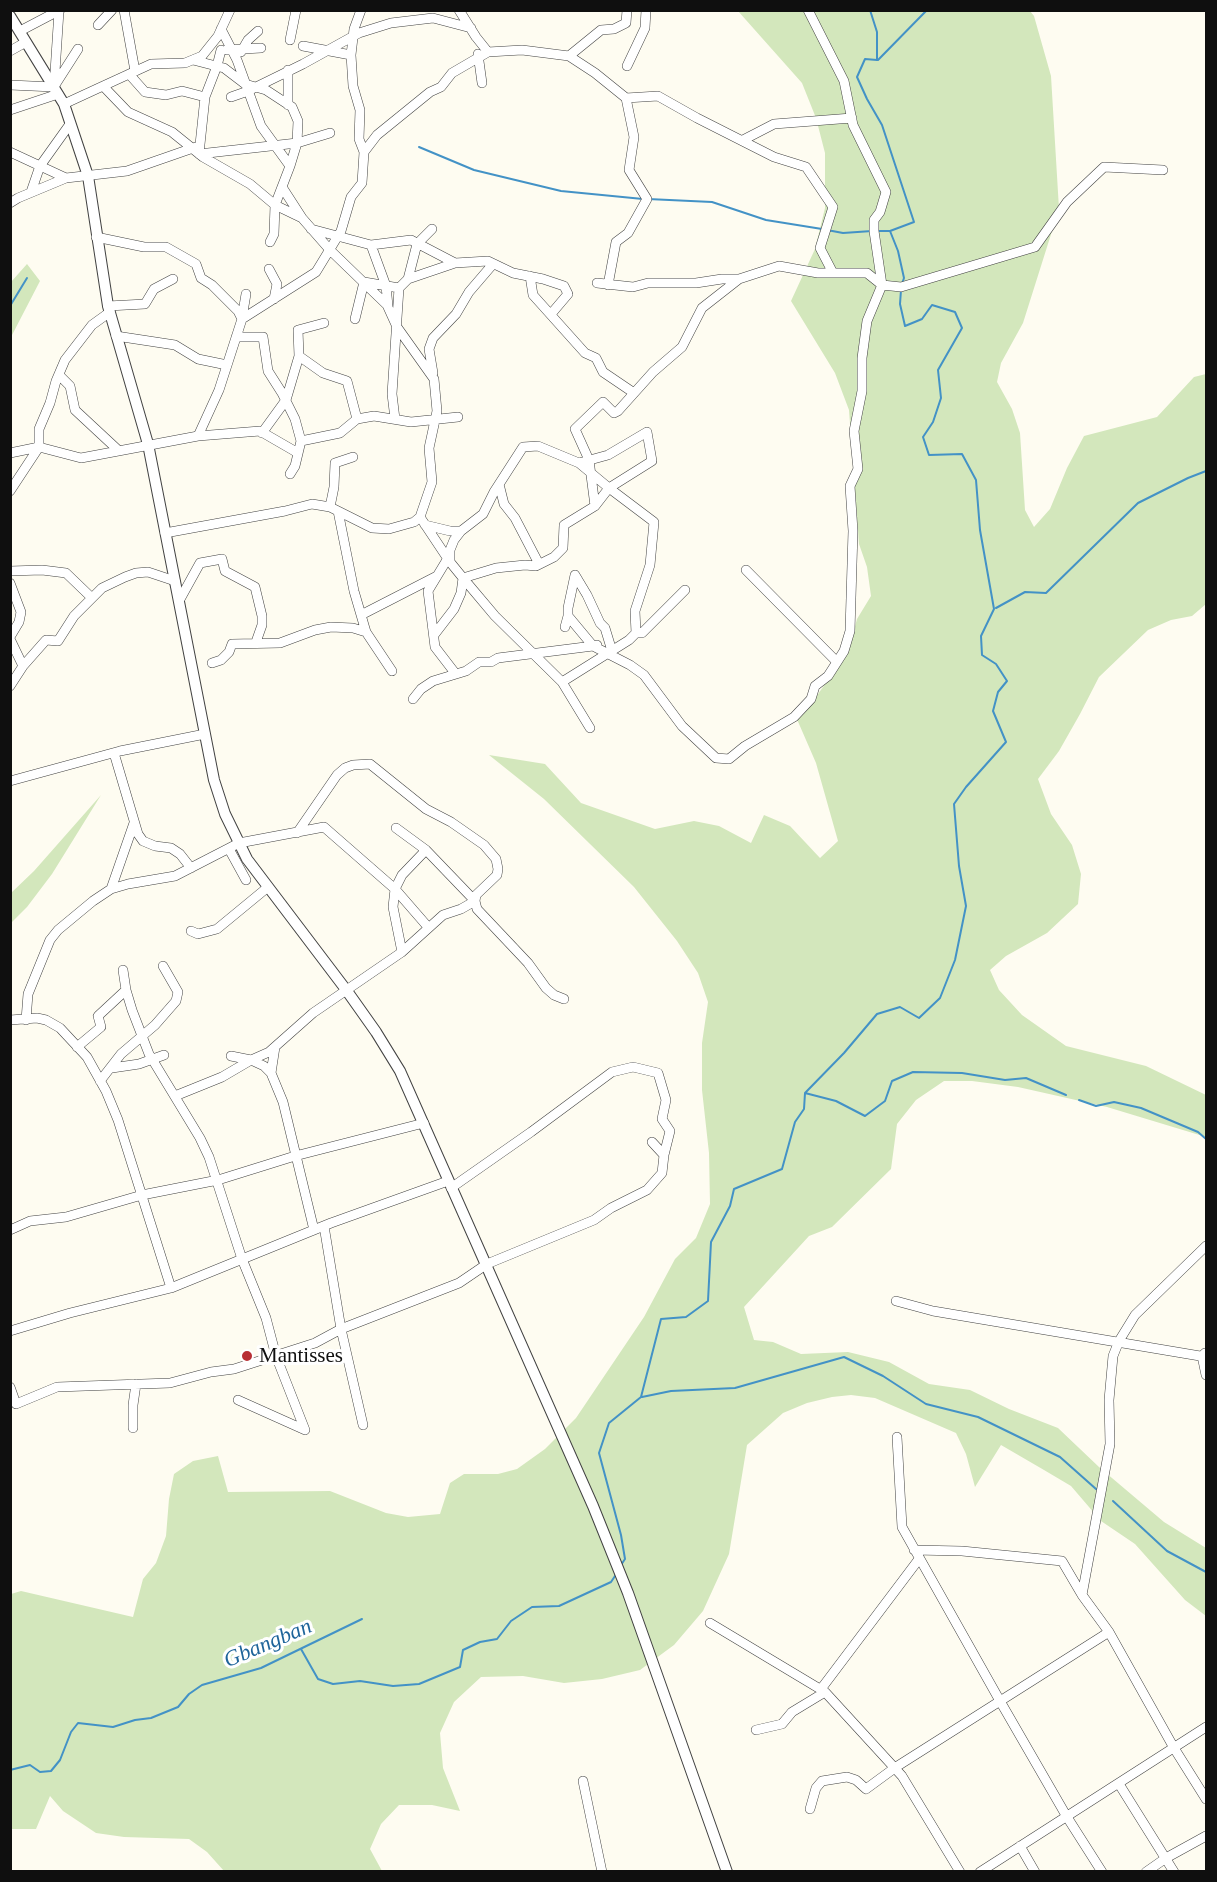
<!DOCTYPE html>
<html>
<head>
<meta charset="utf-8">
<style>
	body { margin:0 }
	#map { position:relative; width:1217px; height:1882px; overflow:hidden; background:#fefcf1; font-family:Georgia,serif }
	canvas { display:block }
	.frame { position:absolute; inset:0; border:12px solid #0f0f0f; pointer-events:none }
</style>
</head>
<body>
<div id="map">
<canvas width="1217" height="1882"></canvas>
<div class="frame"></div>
</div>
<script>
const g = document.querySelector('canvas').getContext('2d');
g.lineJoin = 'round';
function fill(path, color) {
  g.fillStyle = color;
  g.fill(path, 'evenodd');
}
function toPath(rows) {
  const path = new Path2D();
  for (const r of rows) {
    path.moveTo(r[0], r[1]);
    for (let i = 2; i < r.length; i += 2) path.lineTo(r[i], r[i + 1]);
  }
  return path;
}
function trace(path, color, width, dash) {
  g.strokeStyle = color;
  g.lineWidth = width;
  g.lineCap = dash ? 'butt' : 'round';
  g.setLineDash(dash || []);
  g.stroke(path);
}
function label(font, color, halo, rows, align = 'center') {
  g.font = font + ' Georgia,serif';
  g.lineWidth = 6;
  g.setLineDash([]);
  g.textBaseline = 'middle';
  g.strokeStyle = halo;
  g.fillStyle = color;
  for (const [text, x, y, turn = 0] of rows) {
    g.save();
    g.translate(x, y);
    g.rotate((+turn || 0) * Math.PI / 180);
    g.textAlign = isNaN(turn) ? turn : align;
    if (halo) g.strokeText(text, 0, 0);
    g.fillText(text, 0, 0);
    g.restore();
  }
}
const green = toPath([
	[738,11,1030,11,1034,16,1051,76,1059,209,1023,323,1001,363,997,382,1012,409,1020,433,1025,510,1034,527,1050,509,1067,468,1084,436,1157,417,1194,377,1206,374,1206,604,1192,616,1171,620,1148,630,1099,677,1080,714,1059,751,1038,779,1051,814,1072,845,1081,874,1078,904,1047,933,1006,956,990,970,999,990,1022,1015,1066,1046,1146,1066,1206,1095,1206,1137,1107,1107,1018,1087,972,1081,944,1081,916,1100,897,1124,891,1169,832,1227,809,1236,744,1307,754,1340,773,1342,801,1354,848,1352,889,1362,929,1384,970,1390,1009,1409,1058,1428,1099,1467,1164,1522,1206,1548,1206,1616,1185,1600,1135,1544,1101,1521,1071,1486,1044,1470,1001,1445,975,1487,966,1454,956,1433,875,1398,851,1395,832,1397,807,1403,783,1413,747,1445,729,1554,703,1611,674,1645,640,1670,602,1679,564,1683,523,1676,481,1677,454,1702,440,1733,443,1768,460,1811,432,1805,399,1805,381,1824,370,1849,382,1871,224,1871,207,1852,189,1839,124,1837,96,1833,63,1811,50,1796,36,1829,11,1829,11,1594,21,1591,133,1617,143,1579,156,1563,166,1536,169,1499,174,1474,193,1461,218,1456,228,1492,330,1491,386,1513,408,1517,440,1514,450,1483,464,1474,498,1474,517,1469,545,1449,576,1418,644,1317,675,1259,696,1238,710,1204,709,1153,702,1090,702,1043,708,1002,698,973,677,941,634,887,544,799,489,755,545,764,581,803,655,829,694,821,719,826,751,843,764,815,790,826,820,858,838,841,816,763,796,717,813,701,848,652,857,619,871,596,867,567,859,544,849,410,835,373,791,301,815,249,825,208,825,153,816,118,802,83],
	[27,264,40,281,11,337,11,282],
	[101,795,52,874,27,907,11,923,11,893,34,871]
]);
const stream = toPath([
	[870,10,877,32,877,60,865,59,857,77,867,99,882,125,914,222,890,231,898,251,904,278,902,284],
	[878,60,927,10],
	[419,147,474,170,561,191,643,199],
	[648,199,712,202,766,220,822,229],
	[827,230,843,233,872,231],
	[878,231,890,231],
	[10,306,27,278],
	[996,608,1025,592,1046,593,1138,503,1188,478,1206,471],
	[805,1093,836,1101,865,1116,885,1101,892,1081,913,1072,962,1073,1005,1080,1026,1078,1066,1095],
	[1079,1100,1096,1106,1114,1102,1141,1108,1198,1132,1206,1139],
	[642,1397,671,1391,735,1388,844,1357,883,1376,926,1404,978,1417,1060,1457,1096,1489],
	[1113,1501,1167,1551,1206,1572],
	[621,1565,625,1559,621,1535,599,1453,609,1423,641,1397,661,1319,686,1317,708,1301,711,1242,730,1206,734,1189,782,1169,795,1122,804,1109,805,1093,844,1053,877,1014,900,1007,919,1018,940,998,955,960,966,906,959,866,954,804,966,787,1006,742,993,711,998,692,1007,681,996,664,982,655,981,636,994,609,980,530,976,480,962,454,929,455,923,437,933,422,941,398,938,370,962,328,955,312,932,305,922,319,905,326,900,304,901,290],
	[301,1649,318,1679,333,1684,360,1681,393,1686,419,1684,460,1667,463,1650,480,1642,497,1639,511,1621,532,1607,559,1606,611,1582,617,1573],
	[10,1770,30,1765,40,1772,51,1771,60,1760,71,1732,78,1723,113,1727,135,1720,151,1718,178,1707,189,1694,202,1685,261,1668,362,1619]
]);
const minor = toPath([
	[124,10,135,71],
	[459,10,476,37,488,52],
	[98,25,112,10],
	[221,29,237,60,261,126,290,166],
	[20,31,60,10],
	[290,40,296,10],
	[303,46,351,55],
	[221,50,217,66,205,97,199,154,297,143,330,133],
	[226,50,261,48],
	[10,51,26,42],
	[241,52,248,40,258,31],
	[478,54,482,83],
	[569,56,601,30,614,29,626,23,627,10],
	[193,60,224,68,245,84,266,90,292,107,298,121,297,143,290,166,275,205,274,234,270,242],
	[627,66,645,28,646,10],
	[288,70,288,105],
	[129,74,145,92,166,95,182,91,205,97],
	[10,85,54,87],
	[55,85,78,49],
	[103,86,151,64,185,63,202,56,218,36,230,10],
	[54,87,59,11],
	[231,97,248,91,303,64,359,33,391,23,433,18,471,28],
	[64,104,103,86,128,112,172,132,203,157,250,184,275,205,302,218,330,250,387,305,397,327,434,379,437,411,429,448,432,482,420,517,414,522,389,529,372,528,330,507,312,504,285,511,165,533],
	[10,110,58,94],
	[743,140,774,124,852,118],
	[10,152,66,178,127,171,196,147],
	[364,152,377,135,430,92,441,87,452,73,488,52,522,50,569,56,595,73,626,98,658,96,697,118,774,157,806,167,833,207,820,248,833,273],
	[282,187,302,218],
	[31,192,40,166,70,124],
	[10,203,18,198,66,178],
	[311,229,371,245,411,240,455,263,488,261,513,273,543,279,564,286,568,294,551,314],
	[96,237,144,247,166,247,196,264,201,278,212,285,238,311,242,319],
	[371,245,386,286,388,306],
	[269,269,277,284,274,299],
	[530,276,533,295,585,353,596,358,603,372,634,393],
	[408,279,417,244,432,229],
	[597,283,633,287,648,283,696,283,722,279,739,279],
	[608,285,616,242,628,233,647,199,629,170,634,137,626,98],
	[108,306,145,304,154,289,173,279],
	[242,318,246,294],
	[355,319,364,282,399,288],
	[116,336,175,345,198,359,227,365],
	[236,337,263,337,268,371,282,393,295,419,301,441,295,466,290,474],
	[299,356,323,373,347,381,357,419],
	[433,373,429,349,433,338,456,314,469,292,493,264],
	[59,375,70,386,75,410,118,450],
	[395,419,392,394,399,288,408,279,455,263],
	[262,433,286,400,299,356,298,330,324,323],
	[198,436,260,431,298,453],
	[301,441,340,433,357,419,374,416,411,422,458,417],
	[10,453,39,447,81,458,198,436,219,390,242,319,316,272,341,231,351,197,362,183,364,152,359,139,360,110,353,86,351,55,354,29,361,10],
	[499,484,504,504,515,518,539,564],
	[10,491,39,447,39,429,50,403,56,381,65,360,92,325,110,312],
	[595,506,589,460,575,429,603,402,614,413,618,411,653,372,682,347,702,308,739,279,779,266,818,273,867,273,882,285,901,287,1035,247,1067,202,1104,167,1163,170],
	[330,507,334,487,335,463,353,457],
	[338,511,354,591,366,632,392,671],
	[420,517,450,562,463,578,495,616,562,682,629,640,636,633,635,611,650,565,654,522,609,488,652,461,647,432,608,455,579,463,609,488,595,506,564,525,563,548,554,557,536,566,525,565,496,568,463,578,461,593,454,609,434,635],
	[425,525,450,531,461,531],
	[448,558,428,591,435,647,455,673],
	[450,562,450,550,454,540,461,531,483,514,494,492,523,447,538,446,579,463],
	[746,570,837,662],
	[10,571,42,570,66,573,92,598],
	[10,583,21,612,19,622,10,637],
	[179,601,200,563,222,559,225,571,255,587,262,616,262,625,256,642],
	[361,615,437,576],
	[568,616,593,646,597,645],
	[565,627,568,616,568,608,575,575,587,595,600,623,605,628,612,651],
	[636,633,642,633,685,590],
	[10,639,23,666],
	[212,663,221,660,229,652,232,644,280,643,315,630,331,627,353,628,366,632],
	[562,682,590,728],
	[10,686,23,666,46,640,58,641,74,616,102,588,125,577,136,573,148,572,175,581],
	[413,699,421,689,433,681,466,671,479,662,491,662,498,658,593,646,630,665,644,675,682,726,716,758,729,759,745,746,794,717,811,699,815,686,828,676,844,651,850,631,853,531,850,486,858,469,854,431,862,391,862,358,867,321,882,285,874,231,874,220,880,212,886,192,853,125,844,81,808,10],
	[114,753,138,834,143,841,155,846,171,848,180,854,191,868],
	[10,781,120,751,205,734],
	[297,833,337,775,345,768,353,765,370,764,426,809,451,822,484,845,496,859,498,869,497,875,476,895,475,901,477,909,528,963,546,988,554,995,564,999],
	[229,849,246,880],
	[111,889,134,823],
	[191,931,198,934,217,929,268,887],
	[402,952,393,907,395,889,402,875,426,850],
	[123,970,126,990,132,1010,149,1054,200,1138,209,1157,242,1259,266,1318,276,1356,305,1430],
	[10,1020,37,1018,46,1020,60,1028,87,1057,106,1091,118,1120,171,1288],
	[26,1020,28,994,50,940,58,930,93,901,111,889,128,884,175,876,239,843,324,827,395,889,428,927],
	[77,1047,101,1027,98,1016,126,990],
	[231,1056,251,1060,264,1066,271,1073,283,1102,314,1230],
	[112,1068,139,1064,164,1055],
	[271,1073,275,1047],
	[100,1081,121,1054,155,1025,176,1001,178,992,163,966],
	[175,1096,222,1077,251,1060,269,1052,313,1013,402,952,443,915,461,909,475,901,426,850,396,828],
	[451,1188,531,1132,612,1072,633,1067,658,1073,666,1100,662,1119,670,1131,664,1155],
	[324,1226,341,1329,363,1425],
	[10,1230,30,1221,66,1217,142,1195,218,1180,295,1156,424,1123],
	[1206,1246,1135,1315,1119,1341,1113,1356,1109,1400,1110,1444,1082,1595,1109,1632,1174,1748,1206,1799],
	[896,1301,933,1311,1206,1357],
	[10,1331,70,1313,171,1288,331,1223,448,1181],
	[1205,1353,1202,1356,1206,1375],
	[10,1387,16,1404,57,1387,170,1383,211,1372,234,1369,315,1343,341,1329,459,1283,487,1264,594,1220,611,1208,647,1190,662,1173,664,1155,652,1142],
	[238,1400,305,1430],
	[133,1428,133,1405,136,1384],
	[897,1437,902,1527,1000,1701,1067,1817,1102,1872],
	[914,1550,962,1551,1062,1561,1082,1595],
	[710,1623,825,1692,902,1776,960,1872],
	[821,1689,919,1559],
	[756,1730,782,1724,792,1712,825,1692],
	[583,1781,602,1872],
	[1119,1784,1174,1872],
	[810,1809,816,1788,822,1781,847,1777,856,1780,866,1789,896,1767,1109,1632],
	[1020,1846,1035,1872],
	[980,1872,1206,1727],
	[1146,1872,1166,1858,1206,1836]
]);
const tertiary = toPath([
	[10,16,64,104,88,176,108,306,148,444,214,780,225,814,247,859,347,991,376,1032,400,1071,593,1506,628,1593,727,1872]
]);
const markers = [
	[247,1356,6,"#b82e34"]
];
const poiNames = [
	["Mantisses",259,1356]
];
const waterNames = [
	["Gbangban",268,1644,-23]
];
fill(green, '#d3e7bc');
trace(stream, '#4392c6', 2);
trace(minor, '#424242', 10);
trace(tertiary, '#424242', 12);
trace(minor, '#fff', 9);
trace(tertiary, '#fff', 10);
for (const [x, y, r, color] of markers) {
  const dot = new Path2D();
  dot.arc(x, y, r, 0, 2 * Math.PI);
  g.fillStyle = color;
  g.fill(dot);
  trace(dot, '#fff', 2);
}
label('21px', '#0f0f0f', '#fff', poiNames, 'left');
label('italic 22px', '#1e649a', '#fff', waterNames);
</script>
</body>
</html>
